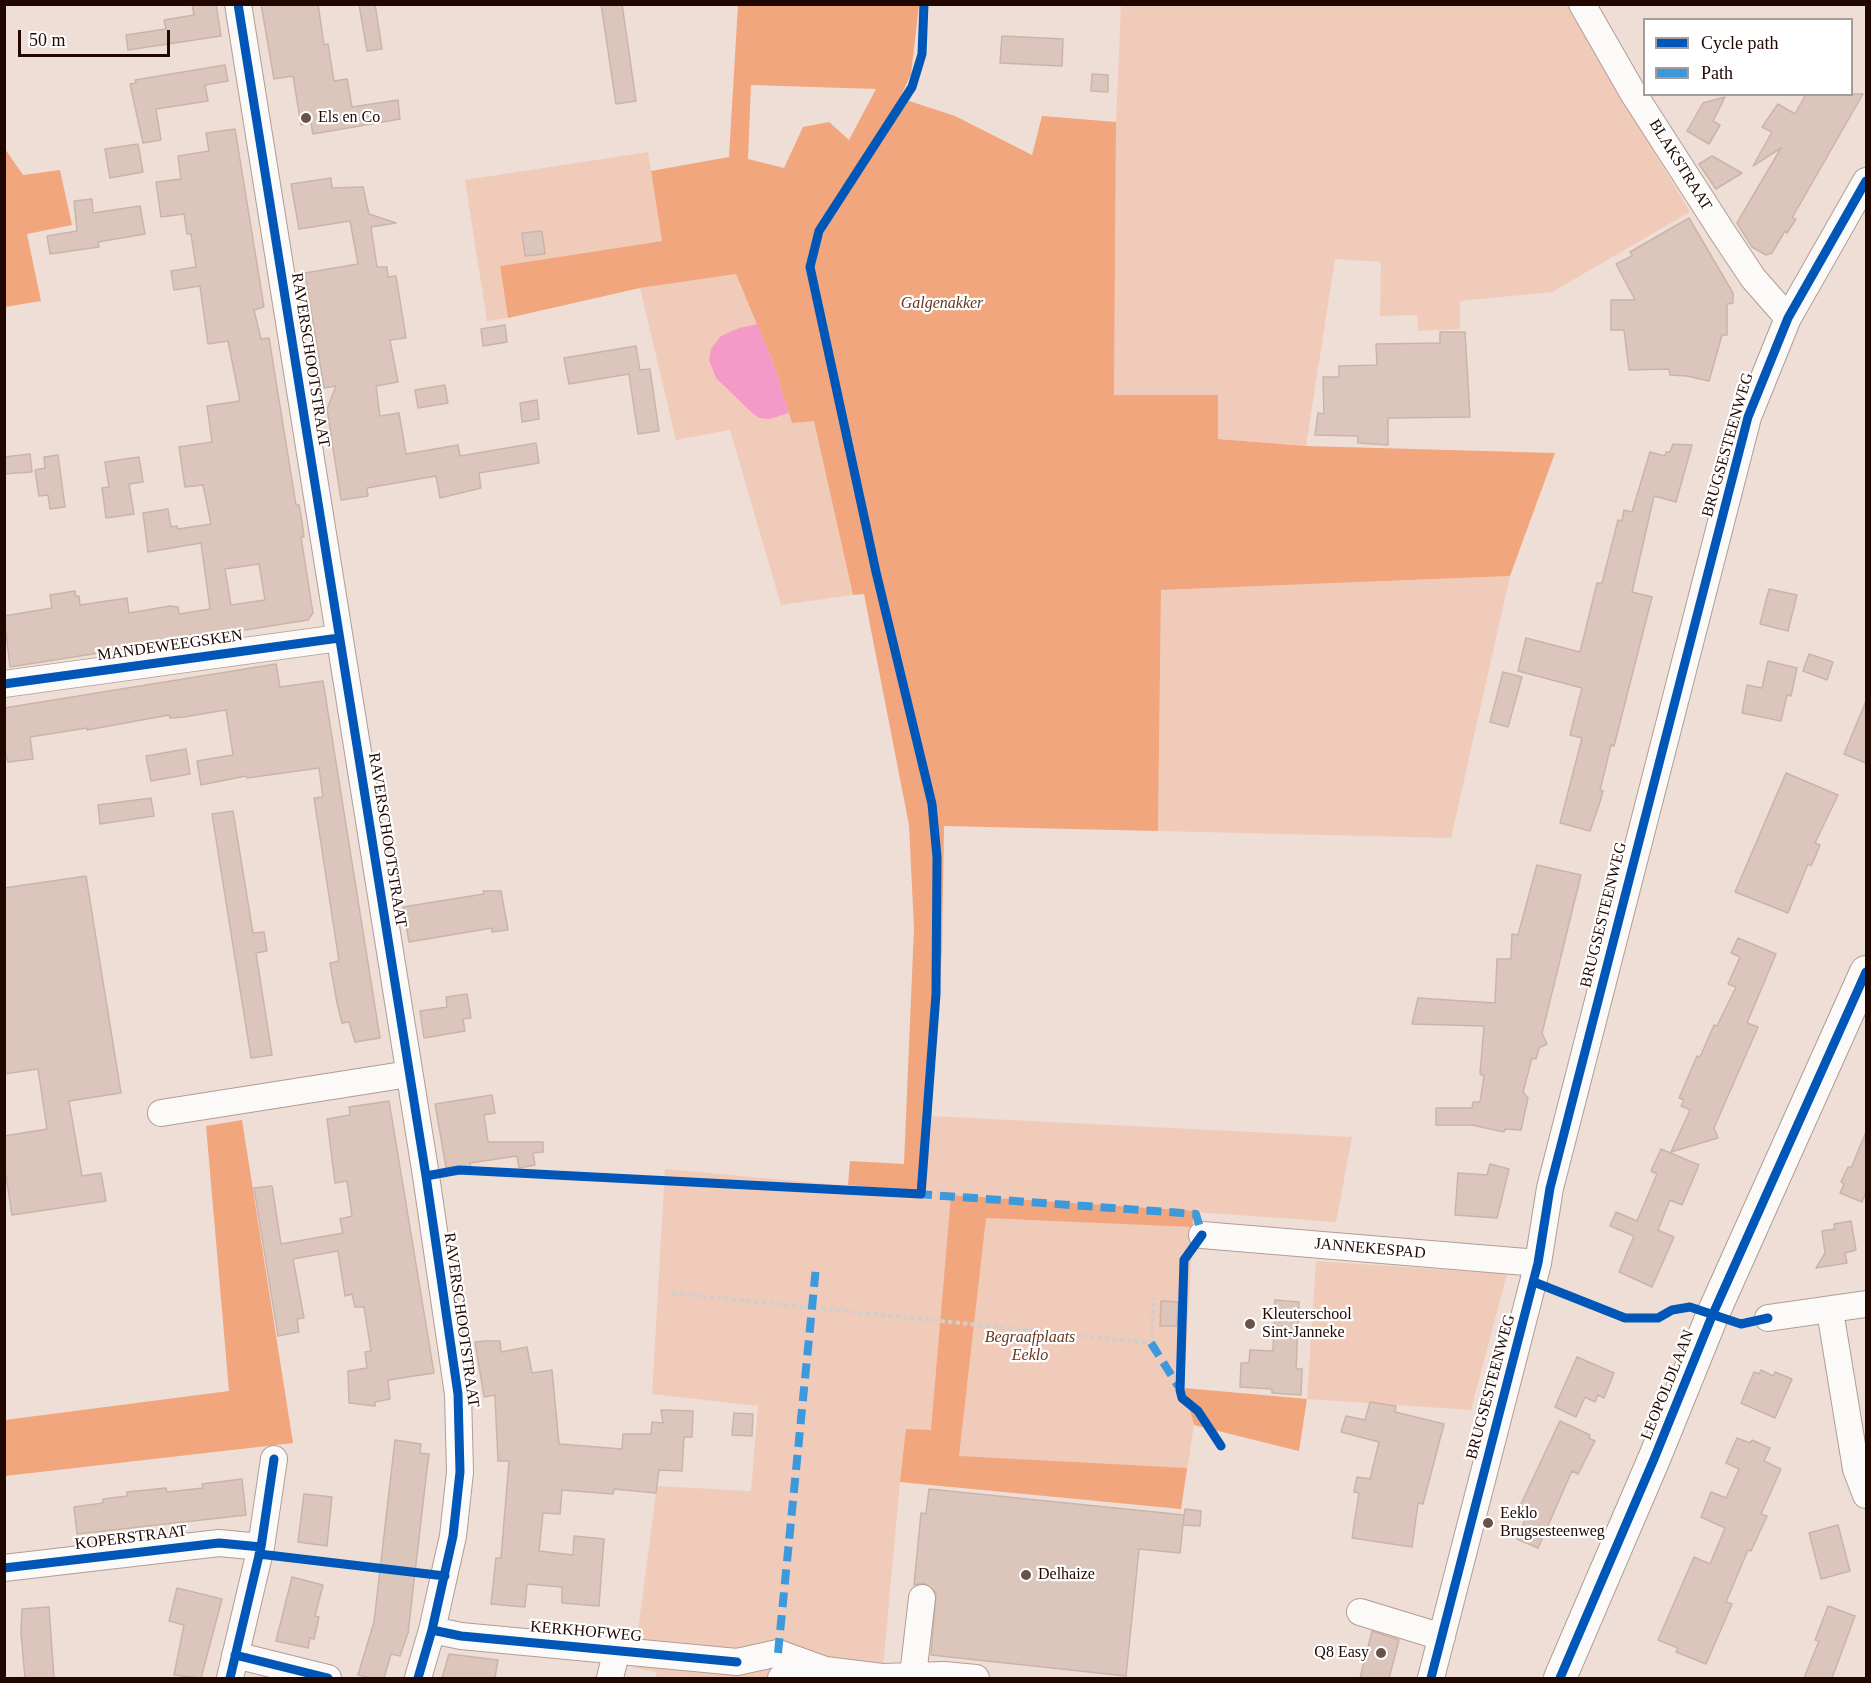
<!DOCTYPE html>
<html>
<head>
<meta charset="utf-8">
<style>
	body { margin:0 }
	#map { position:relative; width:1871px; height:1683px; overflow:hidden; background:#eeded6; font-family:Georgia,serif }
	canvas { display:block }
	.frame { position:absolute; inset:0; border:6px solid #210700; pointer-events:none }
	.legend { position:absolute; left:1643px; top:18px; width:210px; height:78px; box-sizing:border-box; background:#fff; border:2px solid #a69c99; margin:0; padding:8px 10px; list-style:none; font-size:18px; color:#210700 }
	.legend li { display:flex; align-items:center; gap:12px; height:30px }
	.legend b { width:30px; border:2px solid #a69c99 }
	.scale { position:absolute; left:18px; top:30px; width:152px; height:27px; box-sizing:border-box; border:3px solid #210700; border-top:0; padding-left:8px; font-size:18px; line-height:21px; white-space:nowrap; color:#210700; -webkit-text-stroke:4px #fff; paint-order:stroke }
</style>
</head>
<body>
<div id="map">
<canvas width="1871" height="1683"></canvas>
<div class="frame"></div>
<ul class="legend">
<li><b style="height:8px;background:#0057b8"></b>Cycle path</li>
<li><b style="height:8px;background:#3c99dc"></b>Path</li>
</ul>
<div class="scale">50 m</div>
</div>
<script>
const g = document.querySelector('canvas').getContext('2d');
g.lineJoin = 'round';
function fill(path, color) {
  g.fillStyle = color;
  g.fill(path, 'evenodd');
}
function toPath(rows) {
  const path = new Path2D();
  for (const r of rows) {
    path.moveTo(r[0], r[1]);
    for (let i = 2; i < r.length; i += 2) path.lineTo(r[i], r[i + 1]);
  }
  return path;
}
function trace(path, color, width, dash) {
  g.strokeStyle = color;
  g.lineWidth = width;
  g.lineCap = dash ? 'butt' : 'round';
  g.setLineDash(dash || []);
  g.stroke(path);
}
function label(font, color, halo, rows, align = 'center') {
  g.font = font + ' Georgia,serif';
  g.lineWidth = 4.5;
  g.setLineDash([]);
  g.textBaseline = 'middle';
  g.strokeStyle = halo;
  g.fillStyle = color;
  for (const [text, x, y, turn = 0] of rows) {
    g.save();
    g.translate(x, y);
    g.rotate((+turn || 0) * Math.PI / 180);
    g.textAlign = isNaN(turn) ? turn : align;
    if (halo) g.strokeText(text, 0, 0);
    g.fillText(text, 0, 0);
    g.restore();
  }
}
const green = toPath([
	[1394,4,1566,5,1690,212,1552,292,1460,301,1460,329,1418,331,1417,315,1380,316,1381,262,1335,259,1306,446,1218,439,1218,395,1114,395,1116,122,1121,5],
	[648,152,662,241,500,266,508,318,487,321,465,180],
	[736,274,757,324,739,328,716,378,732,393,770,419,789,413,792,423,814,420,853,595,781,605,730,430,676,440,640,288],
	[1510,576,1451,838,1158,831,1161,590],
	[931,1116,1352,1137,1336,1222,1194,1212,1184,1388,1194,1425,1181,1509,900,1482,882,1678,655,1678,657,1672,633,1668,657,1486,751,1491,758,1406,652,1394,665,1169,926,1193],
	[1316,1261,1507,1274,1471,1410,1307,1399]
]);
const forest = toPath([
	[738,5,919,5,911,74,900,98,955,116,1032,155,1042,116,1116,122,1114,395,1218,395,1218,439,1306,446,1555,453,1510,576,1161,590,1158,831,944,826,942,951,926,1193,848,1185,850,1161,904,1164,914,928,909,825,864,594,853,595,814,421,792,423,773,363,736,274,640,288,508,318,500,266,662,241,651,171,729,157],
	[751,85,876,89,849,140,829,122,803,127,784,168,748,159],
	[5,149,23,175,60,170,72,225,27,234,41,301,5,307],
	[242,1120,293,1443,5,1476,5,1420,229,1391,206,1126],
	[951,1195,1194,1211,1192,1227,986,1218,959,1456,1187,1468,1181,1509,900,1482,906,1429,931,1430],
	[1184,1388,1307,1399,1299,1451,1194,1425]
]);
const water = toPath([
	[757,324,773,363,789,413,770,419,759,418,750,411,716,378,709,360,711,349,721,336,739,328]
]);
const building = toPath([
	[192,4,216,4,221,36,128,50,126,35,166,29,164,20,194,15,192,4],
	[261,4,318,4,324,45,328,44,334,81,347,79,352,107,398,100,400,119,313,134,311,123,301,125,293,76,274,79,261,4],
	[359,4,375,4,382,49,367,51,359,4],
	[601,4,622,4,636,101,616,104,601,4],
	[1002,36,1063,39,1062,66,1000,63,1002,36],
	[225,65,228,81,205,85,208,101,156,109,161,140,143,143,130,84,136,83,135,80,225,65],
	[1092,74,1108,75,1108,92,1091,91,1092,74],
	[1806,94,1863,94,1792,218,1796,219,1787,233,1785,231,1772,253,1766,255,1752,247,1737,223,1781,148,1753,166,1772,132,1762,127,1778,104,1795,114,1806,94],
	[1725,97,1713,121,1720,125,1709,144,1687,131,1703,103,1725,97],
	[235,129,264,307,254,310,261,339,269,338,296,505,299,505,302,522,304,537,301,537,313,613,308,620,10,667,4,616,52,608,50,595,75,591,75,596,79,596,80,605,127,598,129,613,170,606,178,607,179,614,210,609,201,543,148,552,143,513,168,509,171,527,177,526,178,529,211,524,203,485,185,487,179,447,212,442,207,406,240,401,228,341,208,344,200,286,174,290,171,271,196,267,191,234,187,234,184,214,161,217,156,182,181,179,178,156,209,151,206,133,235,129],
	[259,564,265,600,231,605,225,569,259,564],
	[138,144,143,172,110,178,105,149,138,144],
	[1712,156,1742,173,1716,189,1699,164,1712,156],
	[331,178,332,188,363,187,369,214,396,223,371,227,377,267,387,267,388,277,396,276,406,338,390,340,398,382,376,386,380,416,399,413,406,454,458,445,460,456,536,443,539,463,479,473,481,488,440,498,436,476,367,488,368,496,341,500,327,409,336,386,324,388,305,273,358,264,350,221,299,229,291,184,331,178],
	[92,199,93,213,140,206,145,234,98,242,99,247,50,254,47,236,77,231,74,201,92,199],
	[1689,218,1733,293,1733,303,1727,304,1727,335,1722,335,1709,381,1687,376,1670,375,1669,369,1629,370,1624,330,1611,330,1611,300,1635,300,1616,264,1632,256,1630,252,1689,218],
	[542,231,545,254,525,256,522,233,542,231],
	[505,325,507,342,483,346,481,329,505,325],
	[1440,332,1465,332,1470,417,1388,418,1388,445,1358,443,1358,436,1315,435,1318,413,1324,414,1323,377,1339,377,1339,366,1377,365,1376,344,1440,343,1440,332],
	[636,346,640,370,650,369,659,431,638,434,629,374,569,384,564,358,636,346],
	[445,385,448,403,418,408,415,390,445,385],
	[537,400,539,419,522,422,520,403,537,400],
	[1673,444,1692,445,1676,502,1654,496,1632,592,1652,597,1614,746,1611,745,1600,790,1603,791,1600,802,1590,831,1560,823,1582,738,1570,735,1582,688,1518,671,1526,638,1580,652,1597,583,1602,583,1618,520,1622,521,1624,510,1632,512,1650,452,1665,456,1666,452,1670,452,1673,444],
	[30,454,32,472,4,474,4,457,30,454],
	[58,455,65,507,50,509,48,495,39,496,35,470,45,468,44,457,58,455],
	[139,457,143,482,129,484,134,514,106,518,102,488,109,487,105,462,139,457],
	[1769,589,1797,595,1788,631,1760,624,1769,589],
	[1809,654,1833,662,1827,680,1803,671,1809,654],
	[1768,661,1797,668,1791,696,1787,695,1781,721,1742,713,1747,685,1762,688,1768,661],
	[276,664,280,687,323,681,380,1038,355,1042,349,1022,342,1023,337,1003,330,963,339,961,314,798,323,797,319,768,247,778,246,776,201,785,197,761,233,755,226,710,184,717,170,718,169,715,87,730,87,728,30,737,33,759,8,762,4,747,4,708,276,664],
	[1503,672,1522,677,1508,727,1490,722,1503,672],
	[1866,701,1866,763,1844,754,1866,701],
	[186,749,190,774,151,781,146,756,186,749],
	[1786,773,1838,795,1815,843,1820,845,1816,855,1811,866,1808,864,1788,913,1735,892,1786,773],
	[151,798,154,816,100,824,98,805,151,798],
	[233,811,253,933,264,932,267,951,256,953,272,1055,251,1058,212,814,233,811],
	[1537,865,1581,875,1542,1033,1547,1044,1539,1048,1536,1059,1532,1058,1523,1092,1528,1098,1521,1130,1505,1129,1504,1132,1472,1125,1436,1125,1436,1108,1472,1108,1473,1102,1480,1102,1484,1076,1480,1074,1484,1026,1412,1024,1418,998,1495,1003,1497,959,1511,959,1512,934,1518,935,1537,865],
	[86,876,121,1093,69,1101,82,1176,101,1173,106,1201,12,1215,4,1163,4,1136,47,1129,38,1069,4,1074,4,888,86,876],
	[483,891,501,891,508,930,492,932,492,928,409,942,403,907,484,894,483,891],
	[1738,938,1776,954,1747,1023,1758,1027,1714,1128,1718,1138,1671,1152,1690,1110,1681,1106,1684,1100,1679,1098,1697,1056,1700,1057,1714,1025,1717,1026,1736,987,1728,984,1740,957,1731,953,1738,938],
	[467,994,471,1018,463,1019,465,1031,424,1038,420,1011,447,1007,446,997,467,994],
	[492,1095,495,1113,484,1115,488,1142,543,1142,543,1152,533,1153,535,1165,519,1168,517,1156,470,1163,471,1168,446,1167,435,1104,492,1095],
	[389,1101,434,1373,388,1380,390,1399,375,1402,375,1406,349,1403,348,1371,367,1368,365,1352,371,1351,364,1307,355,1307,352,1294,345,1296,338,1251,293,1259,304,1318,297,1319,299,1332,278,1336,254,1188,272,1186,281,1244,343,1233,340,1219,352,1216,347,1181,335,1183,327,1119,350,1115,349,1107,389,1101],
	[1866,1132,1866,1192,1862,1202,1840,1193,1844,1184,1841,1182,1848,1167,1851,1168,1866,1132],
	[1661,1149,1699,1165,1682,1205,1670,1200,1658,1230,1674,1237,1652,1287,1619,1272,1634,1236,1610,1226,1616,1212,1637,1221,1657,1174,1651,1171,1661,1149],
	[1490,1164,1509,1169,1497,1218,1455,1215,1458,1173,1487,1175,1490,1164],
	[1851,1221,1856,1250,1845,1253,1847,1263,1816,1268,1825,1253,1822,1231,1835,1229,1834,1224,1851,1221],
	[1275,1300,1299,1302,1296,1369,1302,1369,1301,1395,1272,1393,1272,1389,1240,1387,1241,1363,1249,1363,1250,1350,1273,1351,1275,1300],
	[1161,1301,1178,1302,1177,1326,1160,1326,1161,1301],
	[486,1341,500,1341,501,1352,527,1347,532,1373,552,1370,559,1444,622,1449,623,1434,651,1434,652,1422,663,1423,661,1410,693,1411,692,1437,684,1437,682,1471,659,1470,656,1493,614,1489,613,1494,562,1490,560,1514,543,1513,539,1551,573,1555,574,1536,604,1539,599,1606,562,1603,562,1587,527,1584,525,1607,491,1604,496,1558,501,1558,509,1461,498,1461,495,1395,484,1397,475,1342,486,1341],
	[1577,1357,1614,1373,1604,1398,1598,1395,1595,1402,1585,1397,1576,1417,1555,1407,1577,1357],
	[1761,1370,1773,1376,1775,1372,1792,1379,1775,1418,1741,1403,1754,1372,1759,1374,1761,1370],
	[1370,1402,1396,1406,1395,1412,1444,1424,1423,1504,1418,1503,1412,1547,1352,1538,1359,1493,1354,1492,1357,1477,1370,1479,1379,1442,1341,1432,1346,1416,1365,1420,1370,1402],
	[734,1413,753,1414,752,1436,732,1435,734,1413],
	[1560,1421,1590,1435,1589,1438,1595,1441,1578,1474,1572,1471,1538,1548,1517,1539,1529,1510,1520,1506,1560,1421],
	[1737,1438,1750,1443,1752,1440,1770,1448,1764,1461,1781,1469,1761,1514,1767,1516,1751,1551,1748,1550,1726,1602,1732,1604,1706,1664,1676,1652,1678,1648,1658,1640,1694,1557,1710,1564,1725,1528,1701,1517,1711,1492,1726,1498,1739,1469,1726,1463,1737,1438],
	[395,1440,421,1444,420,1453,429,1454,427,1469,408,1633,400,1656,391,1654,384,1678,371,1678,358,1675,374,1622,395,1440],
	[242,1479,246,1515,77,1534,74,1507,103,1503,103,1499,127,1496,127,1492,166,1488,167,1492,203,1488,202,1484,242,1479],
	[929,1489,1184,1515,1180,1553,1139,1549,1126,1676,931,1655,936,1593,924,1583,914,1585,921,1513,926,1514,929,1489],
	[304,1494,332,1497,327,1546,298,1542,304,1494],
	[1185,1509,1201,1511,1200,1526,1183,1525,1185,1509],
	[1838,1525,1850,1571,1821,1579,1809,1533,1838,1525],
	[292,1577,323,1585,315,1616,319,1617,314,1639,310,1638,308,1648,276,1641,292,1577],
	[177,1588,222,1599,201,1678,174,1675,184,1625,169,1621,177,1588],
	[1828,1606,1855,1616,1832,1678,1804,1678,1819,1641,1815,1640,1828,1606],
	[49,1607,54,1678,25,1678,21,1633,22,1609,49,1607],
	[1372,1631,1399,1640,1389,1678,1360,1678,1372,1631],
	[449,1654,498,1660,495,1678,442,1678,449,1654]
]);
const path = toPath([
	[672,1293,1151,1343,1154,1298]
]);
const minor = toPath([
	[238,4,426,1176,458,1394,460,1472,453,1536,432,1630,418,1678],
	[1582,4,1633,93,1723,233,1753,278,1788,318],
	[4,684,339,638],
	[161,1113,409,1074],
	[1202,1235,1538,1263],
	[1830,1311,1856,1469,1866,1495],
	[1768,1318,1866,1304],
	[4,1568,219,1543,261,1547],
	[1360,1612,1442,1637],
	[432,1630,461,1636,737,1662,778,1653,825,1670,882,1677,944,1675,976,1678],
	[235,1655,328,1678],
	[230,1678,261,1547,274,1459],
	[610,1678,617,1649],
	[781,1678,825,1670],
	[921,1678,914,1667,922,1598],
	[1431,1678,1538,1263,1550,1188,1748,417,1788,318,1866,181]
]);
const major = toPath([
	[1560,1678,1654,1459,1712,1316,1866,972]
]);
const quiet = toPath([
	[917,1194,1196,1214,1202,1235,1200,1238],
	[1151,1343,1178,1386],
	[778,1653,816,1267]
]);
const cycleway = toPath([
	[238,4,426,1176,458,1394,460,1472,453,1536,432,1630,418,1678],
	[4,684,339,638],
	[426,1176,459,1170,921,1194,936,994,937,857,932,804,876,572,810,267,819,231,912,87,922,54,924,4],
	[1202,1235,1184,1260,1180,1390,1182,1398,1198,1411,1221,1446],
	[1534,1282,1625,1318,1658,1318,1672,1310,1690,1307,1741,1324,1768,1318],
	[259,1554,445,1576],
	[4,1568,219,1543,261,1547],
	[432,1630,461,1636,737,1662],
	[235,1655,328,1678],
	[230,1678,261,1547,274,1459],
	[1431,1678,1538,1263,1550,1188,1748,417,1788,318,1866,181],
	[1560,1678,1654,1459,1712,1316,1866,972]
]);
const markers = [
	[306,118,6,"#69524b"],
	[1250,1324,6,"#69524b"],
	[1488,1523,6,"#69524b"],
	[1026,1575,6,"#69524b"],
	[1381,1653,6,"#69524b"]
];
const poiNames = [
	["Els en Co",318,118],
	["Kleuterschool",1262,1315],
	["Sint-Janneke",1262,1333],
	["Eeklo",1500,1514],
	["Brugsesteenweg",1500,1532],
	["Delhaize",1038,1575],
	["Q8 Easy",1369,1653,"right"]
];
const streetNames = [
	["BLAKSTRAAT",1680,165,58],
	["RAVERSCHOOTSTRAAT",310,360,81],
	["BRUGSESTEENWEG",1728,445,-74],
	["MANDEWEEGSKEN",170,646,-8],
	["RAVERSCHOOTSTRAAT",387,840,81],
	["BRUGSESTEENWEG",1604,915,-76],
	["JANNEKESPAD",1370,1249,5],
	["RAVERSCHOOTSTRAAT",461,1320,82],
	["LEOPOLDLAAN",1668,1385,-68],
	["BRUGSESTEENWEG",1491,1387,-75],
	["KOPERSTRAAT",131,1538,-7],
	["KERKHOFWEG",586,1632,5]
];
const parkNames = [
	["Galgenakker",942,304],
	["Begraafplaats",1030,1338],
	["Eeklo",1030,1356]
];
fill(green, '#f1cbb9');
fill(forest, '#f1a67e');
fill(water, '#f499c8');
fill(building, '#dcc6bc');
trace(building, '#cab4aa', 1.5);
trace(minor, '#b29d93', 28);
trace(major, '#b29d93', 34);
trace(path, '#d4cecb', 4, [4.5, 3]);
trace(minor, '#fcfaf9', 26);
trace(major, '#fcfaf9', 32);
trace(quiet, '#3c99dc', 8, [15, 8]);
trace(cycleway, '#0057b8', 9);
for (const [x, y, r, color] of markers) {
  const dot = new Path2D();
  dot.arc(x, y, r, 0, 2 * Math.PI);
  g.fillStyle = color;
  g.fill(dot);
  trace(dot, '#fff', 2);
}
label('16px', '#210700', '#fff', poiNames, 'left');
label('16px', '#210700', '#fff', streetNames);
label('italic 16px', '#68361d', '#fff', parkNames);
</script>
</body>
</html>
